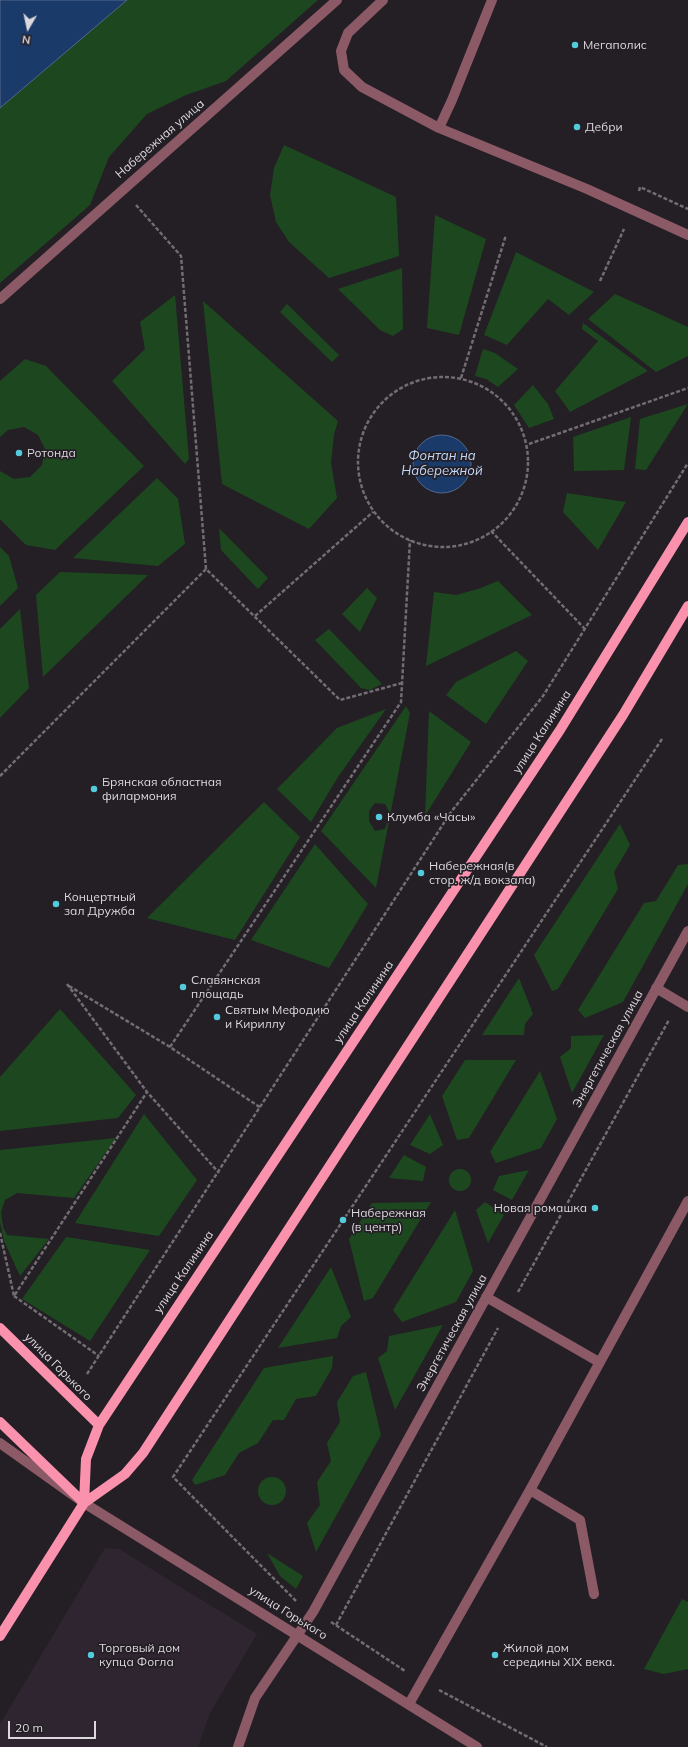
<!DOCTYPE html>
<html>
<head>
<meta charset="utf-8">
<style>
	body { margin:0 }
	#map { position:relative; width:688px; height:1747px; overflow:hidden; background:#241e25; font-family:Mulish,sans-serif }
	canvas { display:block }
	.north { position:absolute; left:8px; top:8px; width:40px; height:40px; -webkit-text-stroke:3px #241e25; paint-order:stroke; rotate:189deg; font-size:11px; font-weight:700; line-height:16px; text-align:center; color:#dcd8dd }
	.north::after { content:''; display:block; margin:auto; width:14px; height:18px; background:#dcd8dd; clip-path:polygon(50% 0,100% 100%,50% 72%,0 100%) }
	.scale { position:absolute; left:8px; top:1721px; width:88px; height:18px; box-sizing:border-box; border:2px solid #dcd8dd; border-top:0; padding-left:5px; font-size:12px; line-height:14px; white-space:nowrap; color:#dcd8dd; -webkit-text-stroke:3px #241e25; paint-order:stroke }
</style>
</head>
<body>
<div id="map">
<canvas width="688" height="1747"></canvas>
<div class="north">N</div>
<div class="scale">20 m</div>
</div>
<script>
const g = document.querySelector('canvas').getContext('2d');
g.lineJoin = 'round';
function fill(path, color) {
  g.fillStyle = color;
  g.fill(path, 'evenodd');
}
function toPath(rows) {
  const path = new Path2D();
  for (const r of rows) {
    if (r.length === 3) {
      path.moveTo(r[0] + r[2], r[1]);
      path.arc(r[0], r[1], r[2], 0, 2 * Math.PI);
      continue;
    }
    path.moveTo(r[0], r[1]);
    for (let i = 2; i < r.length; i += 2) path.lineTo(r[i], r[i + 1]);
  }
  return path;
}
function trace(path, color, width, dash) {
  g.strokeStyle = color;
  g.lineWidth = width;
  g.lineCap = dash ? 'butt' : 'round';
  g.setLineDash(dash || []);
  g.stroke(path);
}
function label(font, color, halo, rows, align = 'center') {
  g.font = font + ' Mulish,sans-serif';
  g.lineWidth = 3.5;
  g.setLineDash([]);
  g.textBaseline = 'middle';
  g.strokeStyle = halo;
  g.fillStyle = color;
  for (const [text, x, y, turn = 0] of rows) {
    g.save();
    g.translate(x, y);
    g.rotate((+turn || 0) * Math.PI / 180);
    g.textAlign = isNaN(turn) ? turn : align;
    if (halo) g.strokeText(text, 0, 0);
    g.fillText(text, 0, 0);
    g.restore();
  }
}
const built = toPath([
	[105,1548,119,1549,257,1634,210,1713,198,1747,0,1747,0,1724]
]);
const green = toPath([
	[127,0,318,0,226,81,186,95,147,114,109,157,90,205,0,283,0,108],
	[284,145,396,197,399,256,329,278,289,242,276,222,270,195,274,168],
	[435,215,486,239,459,335,427,328],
	[516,252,594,292,569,315,548,299,507,345,484,335],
	[402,268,403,329,393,336,380,330,338,289],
	[615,294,688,327,688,356,656,372,588,319],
	[175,295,189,459,185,464,112,381,145,349,140,322],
	[203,301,338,421,334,435,331,463,337,498,309,529,222,484],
	[287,304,339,355,332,362,280,312],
	[583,323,648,371,570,412,555,391,598,341,582,329],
	[483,349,495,353,518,369,498,387,486,379,475,376],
	[25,359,46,366,144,466,55,550,26,545,0,519,0,471,14,479,30,477,42,465,45,449,38,435,24,427,8,430,0,437,0,381],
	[533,385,548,404,554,419,529,428,514,405],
	[688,404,646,470,635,469,640,419],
	[631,417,624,470,574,471,573,437],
	[157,478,178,499,185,544,158,566,73,558],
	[567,493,626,502,598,550,563,512],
	[219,528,268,578,258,589,221,550],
	[0,547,9,556,18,588,0,606],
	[60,572,148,575,43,677,36,595],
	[498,581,532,615,426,666,434,592,456,595,478,589],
	[367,588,377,598,360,632,342,614],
	[20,609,29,688,0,718,0,629],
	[329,629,382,684,370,690,361,688,315,640],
	[516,651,528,661,486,724,446,695,456,682],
	[406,706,410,713,376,888,321,831],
	[375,803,385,804,390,813,385,829,375,831,369,821,369,811],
	[386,709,338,777,311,822,277,789,337,728],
	[429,711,471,742,425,816],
	[264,802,300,837,235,940,147,918],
	[620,824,630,845,614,872,618,889,558,989,552,991,534,955],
	[315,844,368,904,329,968,251,940],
	[688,864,688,884,623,1002,585,1018,578,1010,644,903,656,901,678,865],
	[519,978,533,1014,525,1024,524,1035,482,1035],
	[60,1009,136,1095,118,1118,0,1131,0,1077],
	[604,1035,572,1093,560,1057,571,1048,571,1036],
	[465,1060,516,1060,469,1138,457,1140,442,1096],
	[540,1071,557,1119,541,1148,496,1163,490,1152],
	[144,1114,197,1180,159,1236,75,1223],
	[430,1114,443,1145,430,1154,410,1145],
	[116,1138,74,1198,17,1193,5,1200,1,1212,3,1227,7,1235,49,1239,20,1276,4,1241,0,1222,0,1150],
	[404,1155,426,1167,423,1181,389,1178],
	[460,1180,11],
	[529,1170,512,1200,493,1190,499,1176],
	[431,1202,373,1298,364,1301,349,1239,372,1203],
	[485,1202,504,1215,488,1243,476,1210],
	[455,1210,473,1271,456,1302,402,1322,393,1310],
	[66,1237,150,1250,90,1341,22,1299],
	[331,1267,351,1317,341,1326,337,1338,278,1348],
	[443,1325,395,1410,378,1358,387,1351,389,1336],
	[333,1356,332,1368,316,1396,296,1399,284,1420,273,1420,258,1443,239,1453,225,1475,195,1485,192,1480,264,1368],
	[366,1372,381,1435,316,1552,307,1523,320,1505,317,1482,331,1461,327,1443,340,1422,337,1402,353,1376],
	[272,1491,14],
	[267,1553,303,1576,296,1589,280,1576],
	[682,1599,688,1602,688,1669,664,1674,644,1669]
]);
const water = toPath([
	[0,0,127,0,0,108,0,0],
	[442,464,29]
]);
const path = toPath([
	[639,191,640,187,688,209],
	[136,205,181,256,206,569,340,700,402,683],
	[600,281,624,229],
	[443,462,85],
	[461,378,506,235],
	[529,444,688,388],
	[491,531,585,629],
	[255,616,373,512],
	[0,776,206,569],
	[67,984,147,1092,219,1173],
	[69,986,170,1047,261,1108],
	[170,1047,401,702,410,540],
	[0,1233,14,1296,147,1092],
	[518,1292,669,1020],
	[14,1296,99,1356],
	[87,1374,451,812,543,696,688,463],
	[296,1601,173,1477,662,739],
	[331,1622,405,1671],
	[336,1625,498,1328],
	[439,1690,547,1747]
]);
const minor = toPath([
	[383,0,348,33,341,51,344,70,362,87,439,128,587,189,688,235],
	[439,128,452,100,492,0],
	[0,299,337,0],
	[656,988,688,1007],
	[486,1297,599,1362],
	[0,1443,84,1503,477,1747],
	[530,1490,580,1520,594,1594],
	[409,1704,530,1490,688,1201],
	[238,1747,255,1698,313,1612,688,931]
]);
const major = toPath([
	[0,1328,99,1425],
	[0,1422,84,1503],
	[84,1503,86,1459,99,1425,560,730,688,522],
	[0,1636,84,1503,125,1474,143,1453,623,715,688,606]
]);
const markers = [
	[575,45,4,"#53cbdb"],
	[577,127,4,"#53cbdb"],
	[19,453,4,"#53cbdb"],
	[94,789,4,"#53cbdb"],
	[379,817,4,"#53cbdb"],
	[421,873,4,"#53cbdb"],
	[56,904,4,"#53cbdb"],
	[183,987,4,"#53cbdb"],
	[217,1017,4,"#53cbdb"],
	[595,1208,4,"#53cbdb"],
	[343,1220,4,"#53cbdb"],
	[91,1655,4,"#53cbdb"],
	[495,1655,4,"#53cbdb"]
];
const poiNames = [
	["Мегаполис",583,45],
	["Дебри",585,127],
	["Ротонда",27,453],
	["Брянская областная",102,782],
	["филармония",102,796],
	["Клумба «Часы»",387,817],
	["Набережная(в",429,866],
	["стор. ж/д вокзала)",429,880],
	["Концертный",64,897],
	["зал Дружба",64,911],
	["Славянская",191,980],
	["площадь",191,994],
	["Святым Мефодию",225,1010],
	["и Кириллу",225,1024],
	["Новая ромашка",587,1208,"right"],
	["Набережная",351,1213],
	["(в центр)",351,1227],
	["Торговый дом",99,1648],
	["купца Фогла",99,1662],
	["Жилой дом",503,1648],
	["середины XIX века.",503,1662]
];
const streetNames = [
	["Набережная улица",160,139,-41],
	["улица Калинина",542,732,-57],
	["улица Калинина",364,1002,-56],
	["Энергетическая улица",608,1049,-61],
	["улица Калинина",184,1272,-56],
	["Энергетическая улица",452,1333,-61],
	["улица Горького",58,1367,45],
	["улица Горького",288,1613,32]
];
const waterNames = [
	["Фонтан на",442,456],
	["Набережной",442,471]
];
fill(built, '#2f2531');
fill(green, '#1d481f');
fill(water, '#1a3a6a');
trace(water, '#54698c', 1);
trace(path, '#726d73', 2.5, [4, 2]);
trace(minor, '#8c5a66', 10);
trace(major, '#fa91ad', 10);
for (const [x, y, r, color] of markers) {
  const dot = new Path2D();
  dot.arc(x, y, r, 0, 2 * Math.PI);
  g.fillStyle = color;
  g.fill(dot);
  trace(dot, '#241e25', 1.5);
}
label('12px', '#dcd8dd', '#241e25', poiNames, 'left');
label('12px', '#dcd8dd', '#241e25', streetNames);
label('italic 13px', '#c2d7f6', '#241e25', waterNames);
</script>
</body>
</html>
